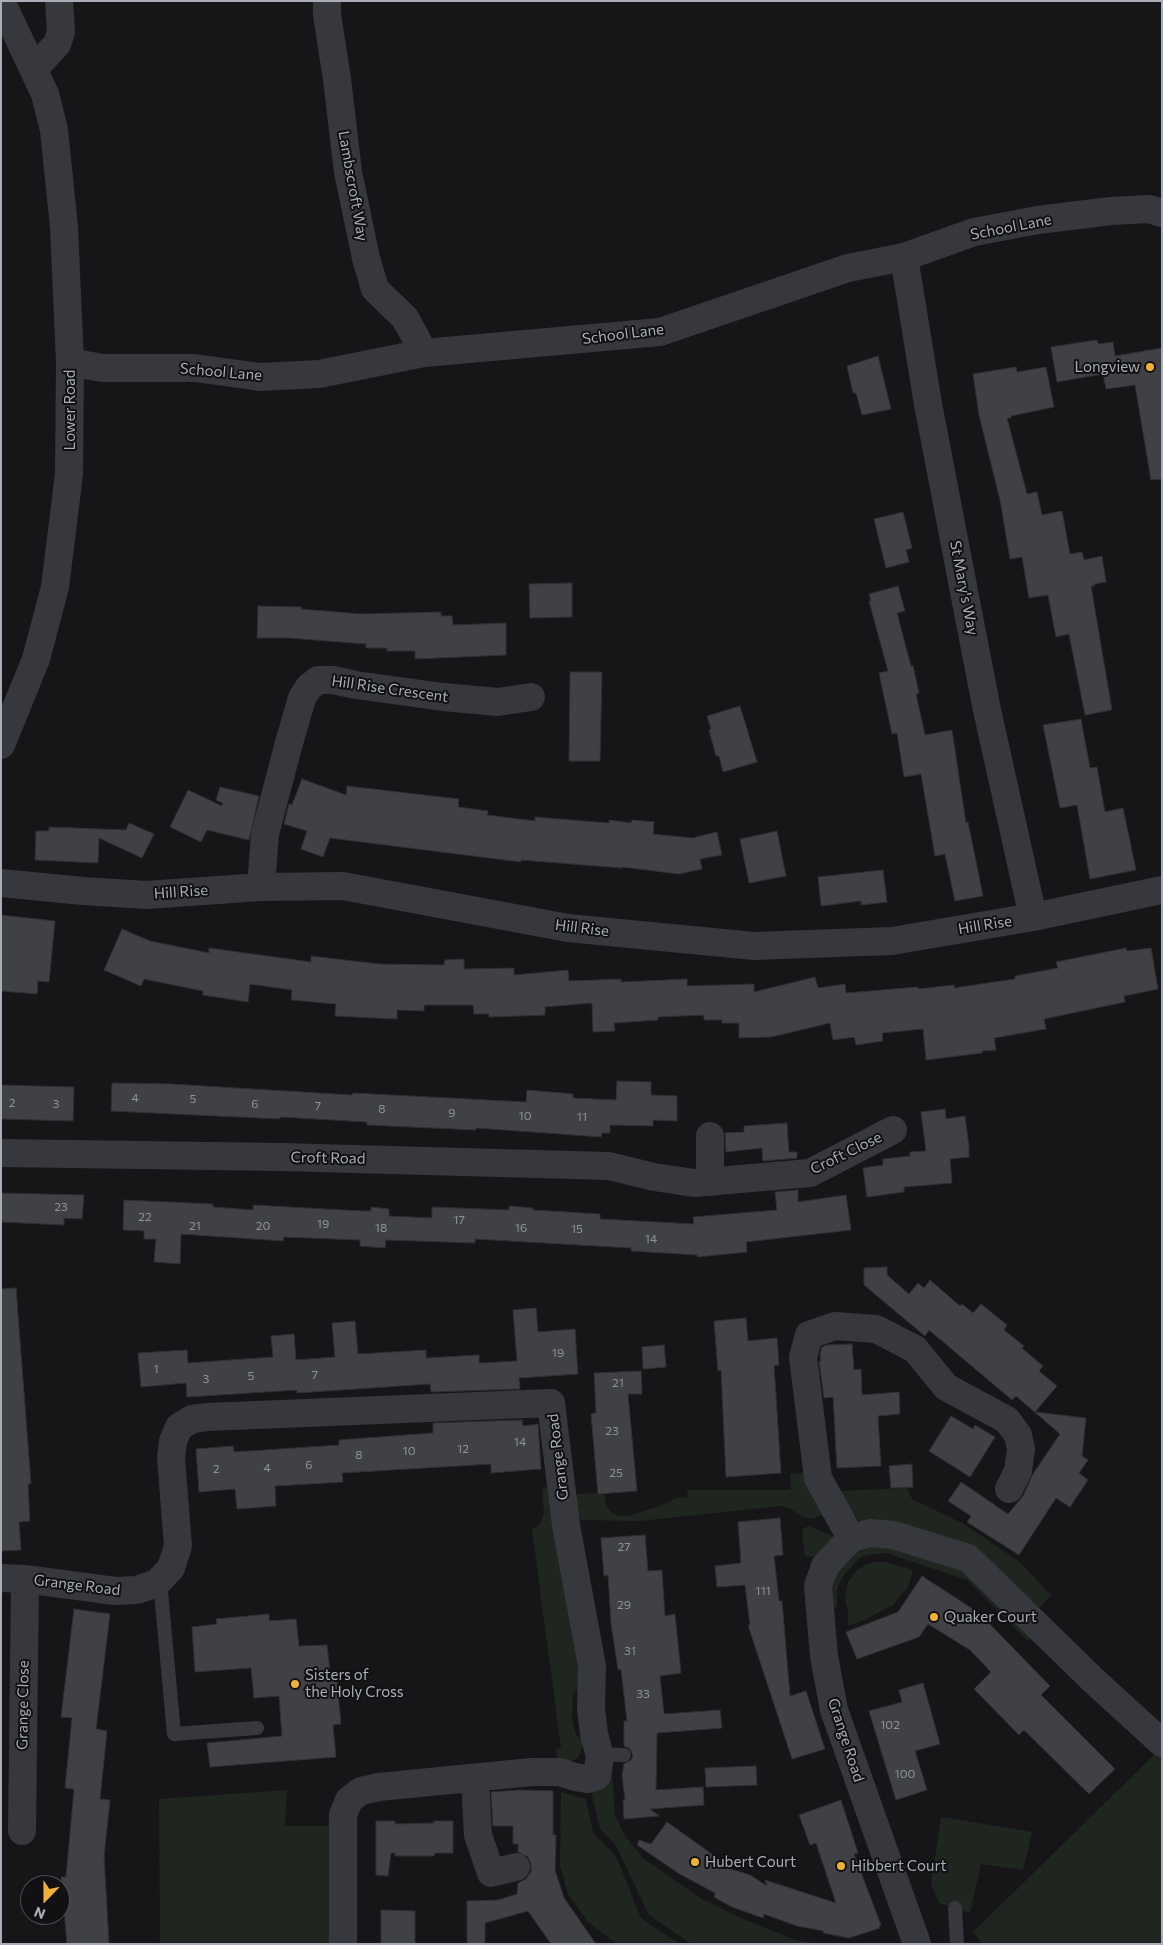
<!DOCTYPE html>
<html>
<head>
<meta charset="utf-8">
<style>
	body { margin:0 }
	#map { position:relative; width:1163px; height:1945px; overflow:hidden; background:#161618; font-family:Commissioner,sans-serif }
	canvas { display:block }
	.frame { position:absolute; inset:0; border:2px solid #a8adb8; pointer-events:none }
	.north { position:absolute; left:20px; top:1875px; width:50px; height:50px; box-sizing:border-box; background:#111113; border:1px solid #4d4f55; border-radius:50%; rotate:202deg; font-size:14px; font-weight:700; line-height:20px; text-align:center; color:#a8adb8 }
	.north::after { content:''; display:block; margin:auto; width:18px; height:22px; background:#f2b134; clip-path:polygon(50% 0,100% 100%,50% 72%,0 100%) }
</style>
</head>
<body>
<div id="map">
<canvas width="1163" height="1945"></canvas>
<div class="frame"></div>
<div class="north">N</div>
</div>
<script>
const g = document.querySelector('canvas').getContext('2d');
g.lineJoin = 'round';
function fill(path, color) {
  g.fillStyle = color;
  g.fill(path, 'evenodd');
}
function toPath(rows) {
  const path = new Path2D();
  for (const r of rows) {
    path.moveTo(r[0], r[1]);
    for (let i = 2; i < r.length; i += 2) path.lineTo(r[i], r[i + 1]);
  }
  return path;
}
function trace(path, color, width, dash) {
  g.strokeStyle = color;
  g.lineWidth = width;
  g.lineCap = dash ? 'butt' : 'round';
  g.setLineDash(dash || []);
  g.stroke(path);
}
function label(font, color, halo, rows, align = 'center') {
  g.font = font + ' Commissioner,sans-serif';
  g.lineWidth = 4;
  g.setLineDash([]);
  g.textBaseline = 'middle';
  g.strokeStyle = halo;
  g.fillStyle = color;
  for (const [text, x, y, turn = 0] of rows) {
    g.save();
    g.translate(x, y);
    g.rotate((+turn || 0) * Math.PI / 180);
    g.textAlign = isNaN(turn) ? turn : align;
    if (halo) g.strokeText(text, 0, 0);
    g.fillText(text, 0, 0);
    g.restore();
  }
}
const green = toPath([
	[812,1472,827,1513,811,1519,803,1517,789,1508,782,1506,640,1521,574,1520,569,1494,604,1493,606,1505,610,1511,619,1516,628,1516,660,1506,676,1498,688,1497,687,1490,791,1490,790,1474],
	[549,1487,582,1685,573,1694,572,1719,576,1735,585,1742,578,1758,566,1763,558,1763,556,1749,561,1748,532,1530,539,1525,544,1513,542,1488],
	[907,1488,912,1499,964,1524,1020,1562,1051,1595,1037,1610,989,1561,863,1526,838,1491],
	[809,1526,834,1537,821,1556,805,1557,802,1532,804,1528],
	[879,1543,960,1566,964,1574,996,1605,1006,1605,1035,1635,1028,1641,967,1580,886,1553,867,1555,858,1559,843,1576,839,1584,837,1592,837,1608,827,1601,829,1580,852,1551],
	[874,1562,886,1562,913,1570,908,1587,893,1605,864,1620,848,1626,848,1611,845,1599,848,1582,855,1572,865,1565],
	[1156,1753,1162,1758,1162,1944,982,1944,973,1932],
	[612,1771,615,1815,625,1836,643,1858,702,1899,743,1919,793,1939,817,1944,691,1944,649,1915,615,1844,600,1829,591,1791,605,1788,609,1784],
	[287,1790,285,1826,329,1826,330,1944,160,1944,159,1799],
	[561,1792,586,1799,593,1833,613,1853,619,1863,640,1916,647,1923,680,1944,617,1944,588,1922,568,1894,560,1865],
	[941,1817,1032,1832,1023,1870,981,1864,970,1913,939,1903,931,1884]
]);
const building = toPath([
	[1096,340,1099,344,1113,342,1115,356,1162,348,1162,479,1151,480,1135,385,1106,389,1103,374,1057,382,1051,347,1096,340],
	[878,356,891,409,862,415,856,393,853,393,847,366,878,356],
	[1016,367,1017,372,1046,367,1054,407,1011,416,1011,418,1007,418,1027,494,1037,492,1042,515,1062,511,1070,554,1082,552,1084,560,1102,556,1106,582,1094,584,1095,586,1091,586,1112,710,1085,715,1069,634,1056,637,1048,595,1029,598,1022,557,1010,559,1000,500,979,415,973,374,1016,367],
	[903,512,912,548,906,550,909,562,886,568,874,519,903,512],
	[572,583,572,617,530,618,529,584,572,583],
	[898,586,905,611,897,613,911,666,913,666,919,693,916,694,925,735,952,730,966,823,968,822,983,896,955,901,945,854,935,856,921,774,904,777,897,733,892,734,879,673,888,671,869,601,871,601,869,594,898,586],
	[258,606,301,607,301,609,361,614,441,612,441,616,452,616,453,625,506,623,506,655,415,659,415,651,387,651,387,648,366,648,366,644,289,638,257,638,258,606],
	[570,672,602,672,600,761,569,761,570,672],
	[740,706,757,762,723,772,719,756,716,756,709,730,711,729,707,716,740,706],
	[1081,719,1090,768,1097,767,1105,812,1123,808,1136,870,1090,879,1077,805,1060,808,1043,725,1081,719],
	[302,779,346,795,347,786,459,799,458,807,488,811,487,815,535,821,535,817,609,823,609,820,631,823,632,820,654,822,653,834,692,838,717,832,722,855,700,859,702,869,679,874,622,867,622,868,521,860,521,862,330,838,323,857,301,849,307,831,284,824,289,804,292,805,302,779],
	[220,787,259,796,249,840,207,830,201,842,170,827,188,790,222,806,223,803,216,800,220,787],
	[129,823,154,834,142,858,99,838,98,863,35,860,36,831,49,831,49,827,126,830,129,823],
	[777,831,786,876,749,883,740,839,777,831],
	[883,870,887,902,861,905,861,901,821,906,818,877,883,870],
	[1,915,55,921,49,982,38,981,37,994,1,991,1,915],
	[122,929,150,941,209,953,209,948,311,962,311,956,379,964,444,965,445,960,464,959,464,969,514,968,514,975,568,970,569,981,621,979,621,982,687,979,687,986,754,984,754,992,815,977,818,988,845,984,846,993,918,987,918,989,954,985,954,988,1015,979,1015,976,1058,968,1056,962,1126,948,1127,951,1151,948,1158,989,1124,996,1125,1002,1044,1019,1046,1029,994,1038,996,1050,982,1051,982,1053,926,1060,923,1029,882,1033,883,1041,856,1045,854,1037,833,1040,830,1023,771,1037,739,1038,739,1023,722,1023,722,1020,704,1020,704,1015,658,1017,658,1020,614,1023,615,1031,593,1032,592,1003,545,1007,545,1015,489,1017,489,1014,474,1014,473,1005,424,1005,424,1011,397,1010,397,1019,335,1016,336,1004,291,1000,292,990,250,984,248,1002,203,995,203,991,144,979,141,986,104,970,122,929],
	[617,1081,651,1082,651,1095,677,1096,677,1121,653,1120,653,1126,610,1125,610,1133,602,1133,601,1137,476,1128,476,1130,367,1125,367,1122,280,1117,280,1119,111,1111,112,1083,171,1084,352,1095,353,1093,526,1102,527,1090,573,1094,573,1098,616,1100,617,1081],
	[1,1085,74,1087,73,1121,1,1119,1,1085],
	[945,1109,946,1119,965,1116,969,1146,969,1157,950,1159,952,1183,904,1187,904,1192,867,1197,863,1168,883,1165,883,1159,910,1156,910,1152,926,1151,921,1112,945,1109],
	[787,1123,789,1152,797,1152,797,1158,763,1161,762,1148,726,1152,725,1133,744,1132,744,1126,787,1123],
	[798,1190,798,1202,846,1195,851,1230,746,1242,747,1252,698,1257,697,1255,631,1251,631,1248,475,1239,475,1243,386,1240,385,1248,360,1246,360,1240,284,1237,283,1241,181,1234,180,1264,154,1262,156,1239,144,1239,144,1231,123,1230,124,1200,213,1204,213,1207,253,1210,253,1205,362,1211,371,1211,371,1207,389,1209,389,1216,432,1218,432,1207,509,1210,509,1206,533,1208,533,1210,600,1214,600,1219,694,1224,693,1217,777,1210,775,1192,798,1190],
	[1,1193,84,1195,82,1219,64,1218,64,1225,1,1222,1,1193],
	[887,1267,887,1275,909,1294,918,1283,924,1288,930,1280,960,1306,962,1304,973,1313,981,1304,1007,1325,1004,1330,1024,1346,1022,1348,1043,1366,1039,1371,1057,1386,1035,1412,1086,1418,1082,1456,1088,1460,1079,1473,1088,1480,1070,1507,1056,1498,1019,1555,967,1522,971,1516,948,1501,961,1482,1008,1514,1023,1496,1033,1474,1060,1434,1016,1396,1012,1400,929,1330,925,1336,864,1285,864,1268,887,1267],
	[16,1288,31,1484,28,1484,30,1521,19,1522,21,1550,1,1551,1,1289,16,1288],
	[536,1308,538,1332,575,1329,578,1374,519,1378,520,1389,431,1392,430,1384,297,1393,297,1390,187,1397,186,1383,141,1387,138,1353,187,1350,188,1363,273,1357,271,1336,294,1334,296,1360,335,1357,332,1323,355,1321,358,1354,426,1350,426,1358,479,1355,479,1363,517,1361,513,1310,536,1308],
	[746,1318,748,1341,777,1338,779,1365,774,1366,781,1473,726,1477,721,1370,718,1371,714,1321,746,1318],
	[852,1344,854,1370,861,1369,862,1395,899,1392,900,1414,878,1416,881,1466,837,1468,833,1397,824,1398,819,1361,821,1361,820,1354,822,1347,827,1345,852,1344],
	[664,1345,666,1367,643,1369,642,1347,664,1345],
	[641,1371,642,1394,628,1394,637,1491,598,1494,591,1414,596,1413,594,1373,641,1371],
	[951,1416,973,1429,975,1425,995,1437,970,1477,929,1451,951,1416],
	[522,1420,523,1426,538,1424,541,1469,491,1473,491,1464,342,1473,343,1482,275,1486,276,1506,237,1509,235,1489,199,1492,196,1449,233,1446,234,1452,339,1445,339,1440,433,1433,433,1423,522,1420],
	[912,1464,913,1487,891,1488,889,1466,912,1464],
	[780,1518,783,1555,774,1556,779,1601,782,1601,790,1696,806,1691,825,1749,792,1759,748,1625,750,1625,745,1585,717,1587,715,1566,741,1563,738,1522,780,1518],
	[645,1535,648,1571,662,1570,665,1616,675,1614,681,1673,660,1676,664,1714,720,1710,722,1728,657,1733,656,1790,703,1787,704,1805,650,1809,659,1816,624,1819,623,1800,625,1800,622,1775,624,1764,631,1760,633,1755,629,1748,624,1746,624,1721,627,1721,621,1669,618,1670,611,1623,608,1575,604,1576,601,1538,645,1535],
	[922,1576,979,1613,1050,1686,1041,1695,1115,1769,1089,1794,1024,1730,1019,1735,974,1689,991,1672,970,1650,928,1624,919,1637,857,1659,846,1632,898,1612,922,1576],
	[74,1609,110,1614,96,1729,107,1731,100,1799,110,1800,104,1856,109,1944,67,1944,61,1877,66,1877,74,1789,65,1788,72,1718,61,1717,74,1609],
	[269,1614,269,1621,296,1619,299,1646,327,1645,330,1672,336,1672,341,1724,333,1725,336,1757,210,1767,207,1743,282,1736,279,1696,254,1698,251,1668,195,1672,192,1627,217,1624,216,1619,269,1614],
	[923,1683,940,1744,915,1751,927,1790,896,1800,869,1711,902,1702,899,1690,923,1683],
	[756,1766,757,1785,706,1787,705,1768,756,1766],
	[521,1790,553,1791,553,1835,556,1835,555,1870,564,1898,596,1944,551,1944,528,1911,485,1923,485,1944,467,1944,467,1901,498,1900,517,1894,518,1883,526,1879,531,1872,531,1864,528,1857,518,1852,518,1844,513,1844,513,1826,493,1826,491,1792,521,1790],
	[841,1800,858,1853,854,1854,881,1925,879,1926,880,1928,849,1938,823,1933,824,1931,797,1926,764,1914,763,1918,732,1907,714,1897,715,1893,678,1873,637,1845,639,1840,651,1844,667,1822,716,1857,705,1861,750,1875,767,1886,765,1880,836,1903,816,1843,810,1845,799,1815,841,1800],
	[376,1821,395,1821,395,1824,434,1823,434,1821,453,1821,453,1853,435,1853,434,1856,395,1856,395,1853,391,1853,388,1876,376,1875,376,1821],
	[381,1910,415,1911,415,1944,381,1944,381,1910]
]);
const service = toPath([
	[157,1583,161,1592,174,1734,257,1728],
	[599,1754,624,1755],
	[955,1908,957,1944]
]);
const minor = toPath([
	[1,1,45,94,54,130,64,227,70,362,69,474,55,587,36,659,1,745],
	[327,1,327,15,337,79,348,172,366,258,375,289,405,318,424,353],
	[34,69,57,44,61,32,59,1],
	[904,257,928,404,967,607,987,710,1033,917],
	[70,362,102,368,195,368,260,377,319,374,424,353,660,332,848,268,904,257,974,232,1038,220,1111,211,1149,209,1162,213],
	[1,883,83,891,146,895,261,887,343,886,568,928,754,946,892,941,1033,917,1162,890],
	[261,887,265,834,289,743,302,698,309,687,318,680,333,680,356,685,443,697,498,702,531,697],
	[1,1153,281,1157,609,1166,654,1177,694,1183,810,1173,893,1130],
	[710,1182,710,1136],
	[851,1538,818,1478,803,1357,809,1335,835,1326,876,1329,915,1349,946,1387,1007,1420,1018,1435,1021,1449,1018,1471,1009,1489],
	[1,1578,25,1579,115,1591,137,1590,157,1583,171,1568,178,1546,171,1458,173,1441,179,1427,192,1419,207,1417,551,1403,566,1525,592,1666,591,1709,594,1734,600,1757,597,1776,587,1779,575,1777,560,1772,532,1772,379,1787,361,1791,349,1800,343,1815,343,1944],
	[475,1778,478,1835,491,1873,516,1867],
	[22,1831,25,1579],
	[917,1944,834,1710,824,1656,818,1586,825,1566,851,1538,870,1533,893,1535,968,1558,1093,1680,1162,1743]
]);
const markers = [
	[1150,367,5,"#f2b134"],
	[934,1617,5,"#f2b134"],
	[295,1684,5,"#f2b134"],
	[695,1862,5,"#f2b134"],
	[841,1866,5,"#f2b134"]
];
const numberNames = [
	["4",135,1098],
	["5",193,1099],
	["2",12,1103],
	["3",56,1104],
	["6",255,1104],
	["7",318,1106],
	["8",382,1109],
	["9",452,1113],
	["10",525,1116],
	["11",582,1117],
	["23",61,1207],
	["22",145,1217],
	["17",459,1220],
	["19",323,1224],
	["21",195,1226],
	["20",263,1226],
	["18",381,1228],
	["16",521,1228],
	["15",577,1229],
	["14",651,1239],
	["19",558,1353],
	["1",156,1369],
	["7",315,1375],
	["5",251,1376],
	["3",206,1379],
	["21",618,1383],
	["23",612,1431],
	["14",520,1442],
	["12",463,1449],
	["10",409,1451],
	["8",359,1455],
	["6",309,1465],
	["4",267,1468],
	["2",216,1469],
	["25",616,1473],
	["27",624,1547],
	["111",763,1591],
	["29",624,1605],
	["31",630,1651],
	["33",643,1694],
	["102",890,1725],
	["100",905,1774]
];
const streetNames = [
	["Lambscroft Way",353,186,80],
	["School Lane",1011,227,-11],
	["School Lane",623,334,-7],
	["School Lane",221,372,5],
	["Lower Road",70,410,-90],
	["St Mary's Way",964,588,79],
	["Hill Rise Crescent",390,689,8],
	["Hill Rise",181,892,-4],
	["Hill Rise",985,925,-9],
	["Hill Rise",582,928,7],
	["Croft Close",846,1153,-26],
	["Croft Road",328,1158,1],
	["Grange Road",558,1457,-97],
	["Grange Road",77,1585,7],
	["Grange Close",23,1705,-89],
	["Grange Road",846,1740,72]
];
const poiNames = [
	["Longview",1140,367,"right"],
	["Quaker Court",944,1617],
	["Sisters of",305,1675],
	["the Holy Cross",305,1692],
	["Hubert Court",705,1862],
	["Hibbert Court",851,1866]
];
fill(green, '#1e261f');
fill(building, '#404145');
trace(building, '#303034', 1);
trace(service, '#37383d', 14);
trace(minor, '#37383d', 28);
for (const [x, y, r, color] of markers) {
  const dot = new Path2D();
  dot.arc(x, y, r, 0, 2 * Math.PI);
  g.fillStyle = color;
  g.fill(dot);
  trace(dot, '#111113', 2);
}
label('12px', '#8e929b', null, numberNames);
label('15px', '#a8adb8', '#111113', streetNames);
label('15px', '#a8adb8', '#111113', poiNames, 'left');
</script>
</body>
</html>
